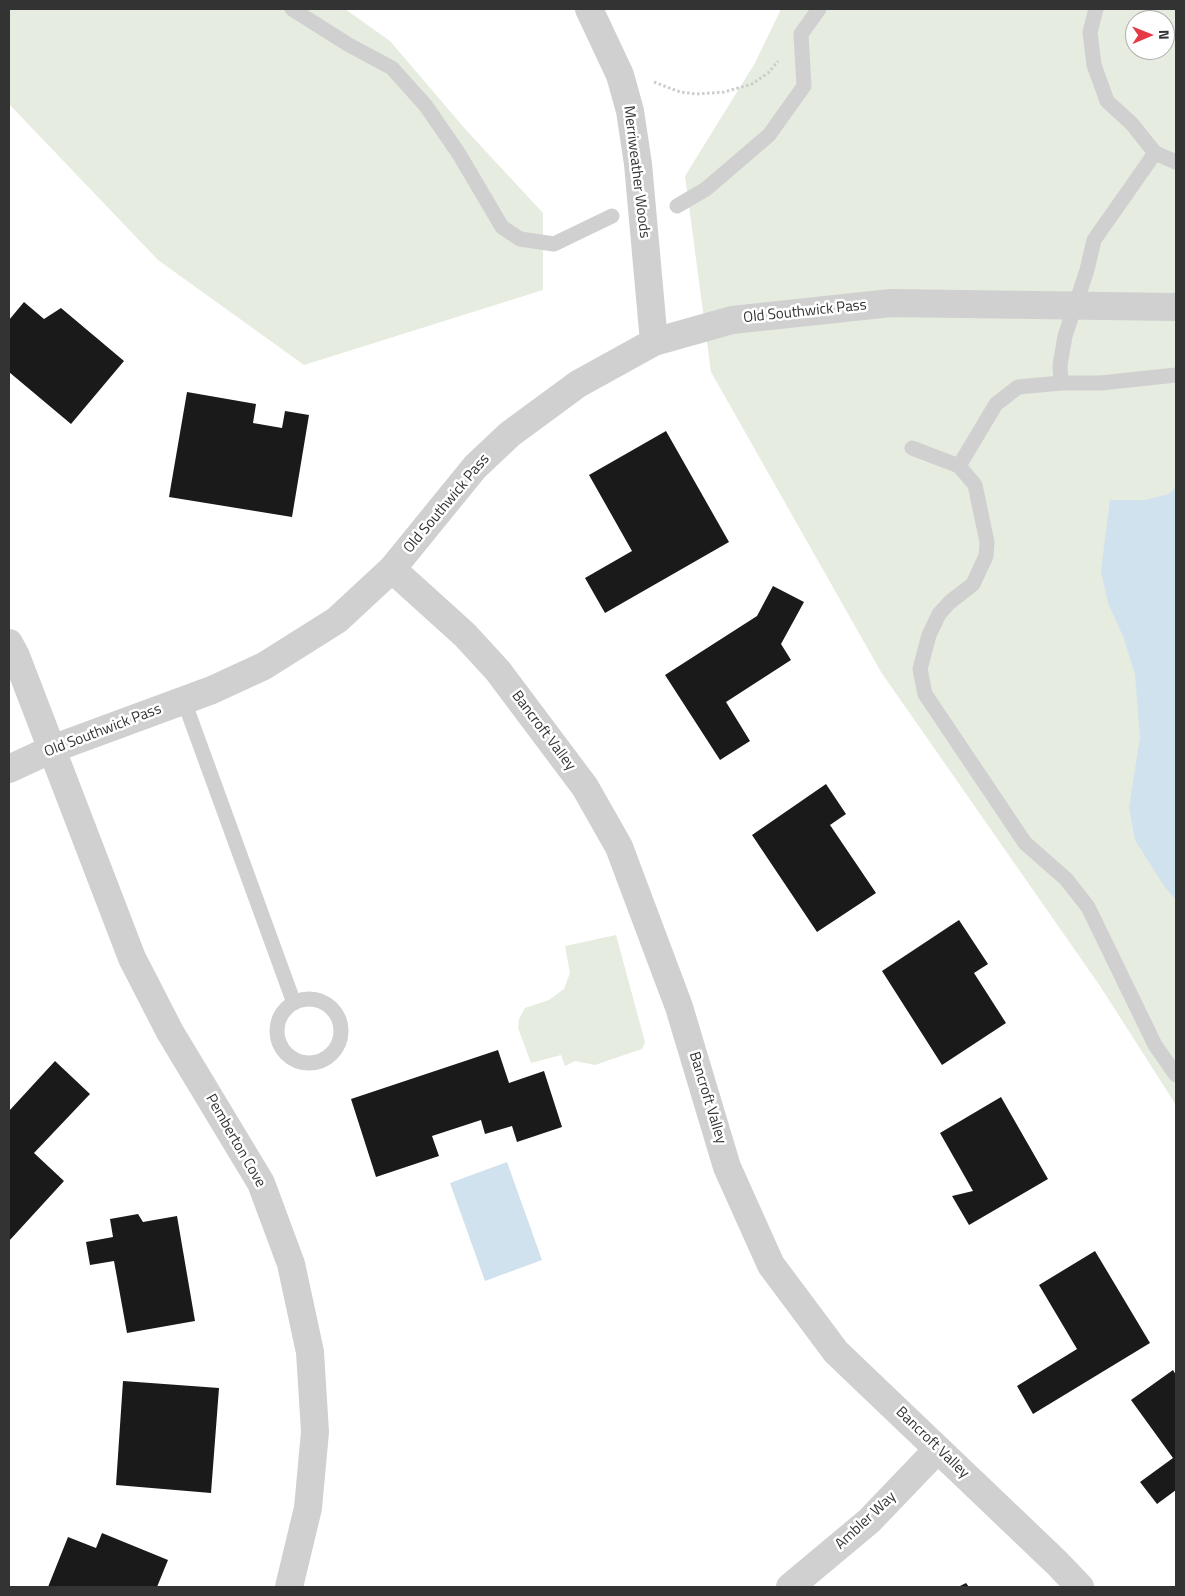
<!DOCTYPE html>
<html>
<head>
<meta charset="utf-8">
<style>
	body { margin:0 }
	#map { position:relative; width:1185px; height:1596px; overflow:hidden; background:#fff; font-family:"Titillium Web",sans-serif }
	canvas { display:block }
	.frame { position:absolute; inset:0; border:10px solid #333; pointer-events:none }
	.north { position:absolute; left:1125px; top:10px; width:50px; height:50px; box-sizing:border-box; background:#fff; border:1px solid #adadad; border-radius:50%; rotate:89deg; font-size:14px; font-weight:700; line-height:20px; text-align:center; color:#333 }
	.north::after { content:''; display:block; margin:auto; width:18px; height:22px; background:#e63946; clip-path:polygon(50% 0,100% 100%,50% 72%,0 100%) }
</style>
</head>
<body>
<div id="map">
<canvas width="1185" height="1596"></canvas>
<div class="frame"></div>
<div class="north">N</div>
</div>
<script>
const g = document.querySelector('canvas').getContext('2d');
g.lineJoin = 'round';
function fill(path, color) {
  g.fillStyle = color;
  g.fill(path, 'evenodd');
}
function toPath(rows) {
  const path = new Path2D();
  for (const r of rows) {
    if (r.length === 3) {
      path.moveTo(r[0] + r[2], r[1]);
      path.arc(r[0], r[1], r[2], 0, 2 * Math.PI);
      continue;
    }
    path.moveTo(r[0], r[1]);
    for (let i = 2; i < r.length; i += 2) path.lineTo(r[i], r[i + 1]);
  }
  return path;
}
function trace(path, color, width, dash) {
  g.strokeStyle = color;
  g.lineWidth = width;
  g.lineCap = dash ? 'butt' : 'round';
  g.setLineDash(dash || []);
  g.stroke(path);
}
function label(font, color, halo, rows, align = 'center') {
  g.font = font + ' "Titillium Web",sans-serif';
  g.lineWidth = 5;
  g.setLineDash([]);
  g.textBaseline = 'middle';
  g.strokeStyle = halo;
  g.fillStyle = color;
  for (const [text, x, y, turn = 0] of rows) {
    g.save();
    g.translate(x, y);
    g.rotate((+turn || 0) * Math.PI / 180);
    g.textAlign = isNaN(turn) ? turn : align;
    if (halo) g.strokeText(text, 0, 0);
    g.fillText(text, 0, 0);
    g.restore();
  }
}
const green = toPath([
	[9,9,345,9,390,41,466,130,543,213,543,290,304,365,158,260,9,104],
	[781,9,1176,9,1176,1105,1100,986,881,672,711,372,685,176,755,63],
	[1135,20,1165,20,1165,50,1135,50],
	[616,935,645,1042,642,1049,595,1065,575,1061,565,1066,561,1055,531,1063,518,1028,519,1019,525,1008,549,1000,564,989,570,973,565,946]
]);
const water = toPath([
	[1176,487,1176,900,1164,886,1135,840,1129,807,1140,738,1135,674,1123,636,1108,603,1101,571,1110,500,1145,500,1169,494],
	[507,1162,542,1260,485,1281,450,1183]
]);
const building = toPath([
	[24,302,44,319,61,308,124,361,71,424,9,372,9,320],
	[187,392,256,404,253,423,282,428,285,411,309,415,292,517,169,497],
	[666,431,729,542,605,613,585,578,632,551,589,475],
	[773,586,804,602,781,644,791,660,726,702,750,741,720,760,665,675,757,616],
	[826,784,846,814,830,825,876,893,817,932,752,835],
	[959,920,988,964,974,973,1006,1023,942,1065,882,971],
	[498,1050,509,1083,544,1071,562,1127,517,1142,512,1126,485,1134,481,1120,432,1136,439,1156,376,1177,351,1099],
	[55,1061,90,1094,34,1153,64,1181,9,1241,9,1111],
	[1001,1097,1048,1179,969,1225,952,1196,973,1191,940,1133],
	[138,1214,143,1222,177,1216,195,1321,127,1333,114,1261,90,1265,86,1242,113,1237,110,1219],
	[1095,1251,1150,1343,1033,1414,1017,1386,1077,1349,1039,1285],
	[1173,1370,1176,1375,1176,1490,1157,1504,1140,1482,1173,1458,1131,1400],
	[123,1381,219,1388,211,1493,116,1485],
	[102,1533,168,1560,157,1587,48,1587,68,1537,96,1548],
	[966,1583,969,1587,958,1587]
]);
const path = toPath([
	[654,82,680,92,697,94,724,92,752,84,768,73,778,61]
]);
const lane = toPath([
	[292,9,349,45,392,68,426,106,459,154,502,227,520,239,554,244,612,216],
	[1155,153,1176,162],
	[677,206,706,189,769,135,804,86,801,34,819,9],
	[1061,383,1101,383,1176,375],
	[912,448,959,466,996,404,1018,387,1061,383,1060,365,1065,336,1087,270,1094,240,1155,153,1132,124,1107,101,1094,65,1090,32,1096,9],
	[959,466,975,485,987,542,986,556,973,584,950,602,939,614,929,635,920,669,925,694,1025,843,1066,879,1088,907,1155,1045,1176,1075],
	[184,701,294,1003],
	[309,1031,32]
]);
const street = toPath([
	[589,9,620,75,630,111,638,164,654,342],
	[392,569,465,635,498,671,585,787,619,847,679,1007,727,1167,771,1265,836,1352,1056,1562,1080,1587],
	[9,643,16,656,132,958,170,1032,261,1183,291,1264,310,1352,315,1432,308,1508,289,1587],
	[9,769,52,749,212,690,264,666,337,620,392,569,475,467,510,434,578,384,654,342,732,320,891,303,1176,307],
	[790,1587,869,1521,938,1449]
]);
const streetNames = [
	["Merriweather Woods",636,172,83],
	["Old Southwick Pass",805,312,-6],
	["Old Southwick Pass",447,504,-50],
	["Old Southwick Pass",103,731,-21],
	["Bancroft Valley",543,731,53],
	["Bancroft Valley",707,1098,73],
	["Pemberton Cove",235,1141,60],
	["Bancroft Valley",932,1443,44],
	["Ambler Way",866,1521,-43]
];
fill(green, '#e6ecdf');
fill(water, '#cfe2ee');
fill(building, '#1a1a1a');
trace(path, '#cdcdcd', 3, [2.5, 2.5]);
trace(lane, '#d0d0d0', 15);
trace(street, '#d0d0d0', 28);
label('15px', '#333', '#fff', streetNames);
</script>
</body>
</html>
